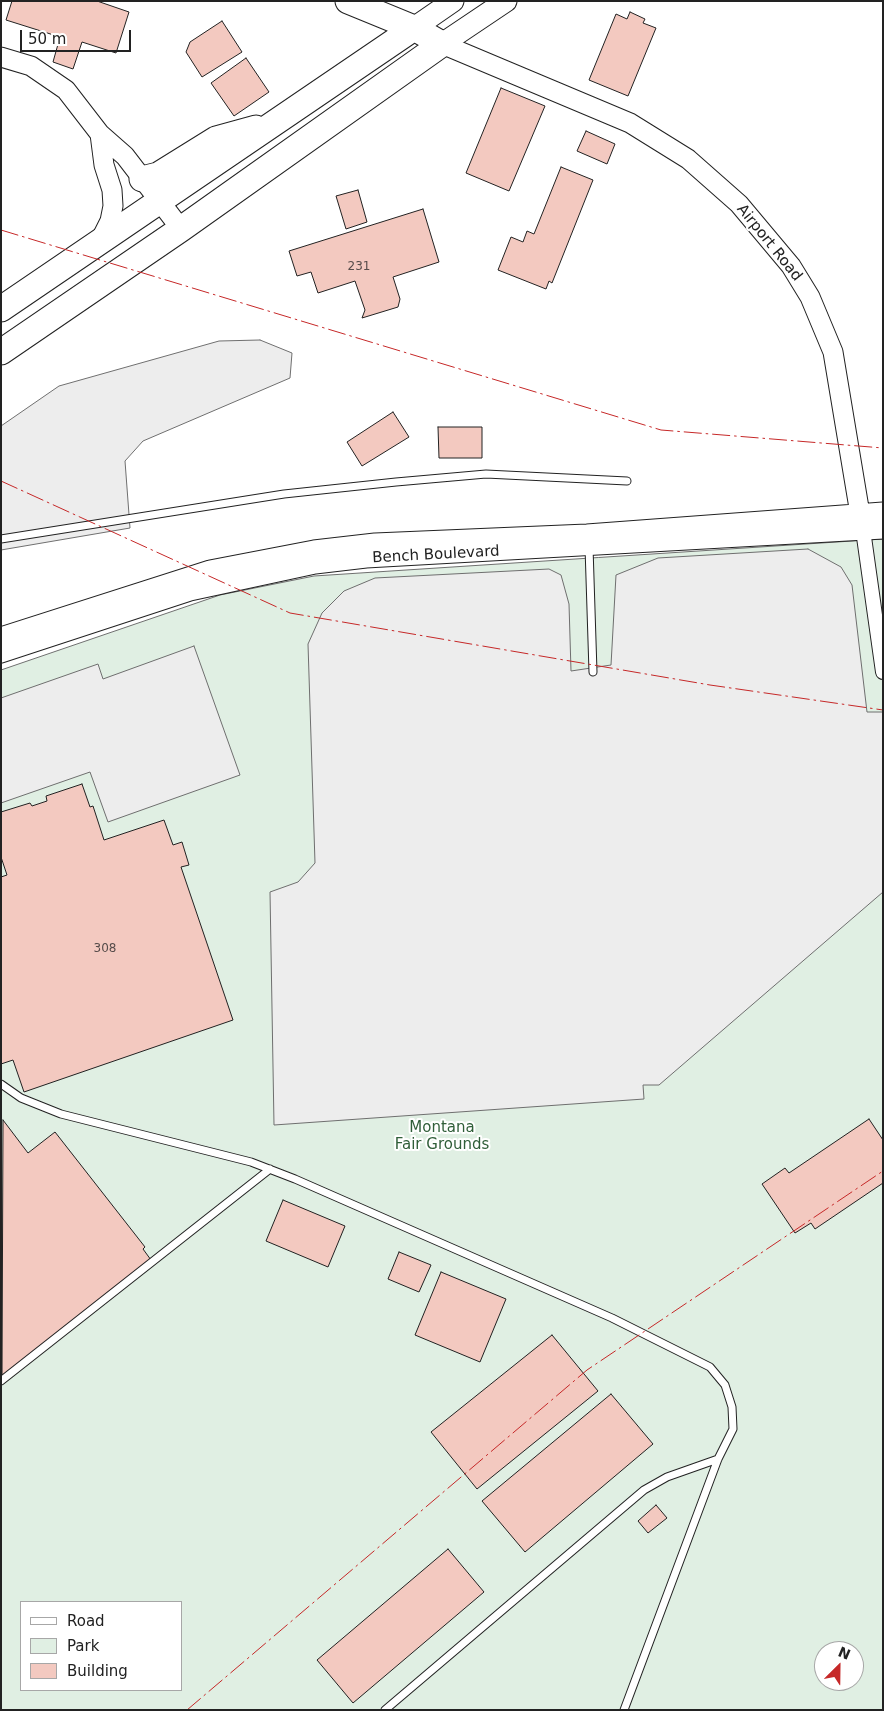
<!DOCTYPE html>
<html>
<head>
<meta charset="utf-8">
<style>
	body { margin:0 }
	#map { position:relative; width:884px; height:1711px; overflow:hidden; background:#fff; font-family:"DejaVu Sans",sans-serif }
	canvas { display:block }
	.frame { position:absolute; inset:0; border:2px solid #222; pointer-events:none }
	.legend { position:absolute; left:20px; top:1601px; width:162px; height:90px; box-sizing:border-box; background:#fff; border:1px solid #a7a7a7; margin:0; padding:6px 9px; list-style:none; font-size:15px; color:#222 }
	.legend li { display:flex; align-items:center; gap:10px; height:25px }
	.legend b { width:25px; border:1px solid #a7a7a7 }
	.north { position:absolute; left:814px; top:1641px; width:50px; height:50px; box-sizing:border-box; background:#fff; border:1px solid #a7a7a7; border-radius:50%; rotate:23deg; font-size:14px; font-weight:700; line-height:20px; text-align:center; color:#222 }
	.north::after { content:''; display:block; margin:auto; width:18px; height:22px; background:#c62828; clip-path:polygon(50% 0,100% 100%,50% 72%,0 100%) }
	.scale { position:absolute; left:20px; top:30px; width:111px; height:22px; box-sizing:border-box; border:2px solid #222; border-top:0; padding-left:6px; font-size:15px; line-height:18px; white-space:nowrap; color:#222; -webkit-text-stroke:4px #fff; paint-order:stroke }
</style>
</head>
<body>
<div id="map">
<canvas width="884" height="1711"></canvas>
<div class="frame"></div>
<ul class="legend">
<li><b style="height:6px;background:#fff"></b>Road</li>
<li><b style="height:14px;background:#e0efe3"></b>Park</li>
<li><b style="height:14px;background:#f3c9c0"></b>Building</li>
</ul>
<div class="north">N</div>
<div class="scale">50 m</div>
</div>
<script>
const g = document.querySelector('canvas').getContext('2d');
g.lineJoin = 'round';
function fill(path, color) {
  g.fillStyle = color;
  g.fill(path, 'evenodd');
}
function toPath(rows) {
  const path = new Path2D();
  for (const r of rows) {
    path.moveTo(r[0], r[1]);
    for (let i = 2; i < r.length; i += 2) path.lineTo(r[i], r[i + 1]);
  }
  return path;
}
function trace(path, color, width, dash) {
  g.strokeStyle = color;
  g.lineWidth = width;
  g.lineCap = dash ? 'butt' : 'round';
  g.setLineDash(dash || []);
  g.stroke(path);
}
function label(font, color, halo, rows, align = 'center') {
  g.font = font + ' "DejaVu Sans",sans-serif';
  g.lineWidth = 4;
  g.setLineDash([]);
  g.textBaseline = 'middle';
  g.strokeStyle = halo;
  g.fillStyle = color;
  for (const [text, x, y, turn = 0] of rows) {
    g.save();
    g.translate(x, y);
    g.rotate((+turn || 0) * Math.PI / 180);
    g.textAlign = isNaN(turn) ? turn : align;
    if (halo) g.strokeText(text, 0, 0);
    g.fillText(text, 0, 0);
    g.restore();
  }
}
const green = toPath([
	[883,539,883,1710,1,1710,1,670,220,595,314,576,883,539],
	[21,1602,181,1602,181,1690,21,1690,21,1602],
	[824,1651,854,1651,854,1681,824,1681,824,1651]
]);
const parking = toPath([
	[260,340,292,353,290,378,143,441,125,461,130,528,1,550,1,426,59,386,219,341,260,340],
	[808,549,841,567,852,585,867,712,883,712,883,892,659,1085,643,1085,644,1099,274,1125,270,892,298,882,315,863,308,644,322,613,344,591,375,578,549,569,561,575,569,604,571,671,611,665,616,575,658,558,808,549],
	[194,646,240,775,108,822,90,772,1,803,1,698,98,664,103,679,194,646]
]);
const building = toPath([
	[12,1,97,1,129,12,116,53,82,42,73,69,53,62,60,37,6,20,12,1],
	[630,12,645,19,643,23,656,28,628,96,589,80,616,14,627,19,630,12],
	[222,21,242,52,202,77,186,52,190,42,222,21],
	[246,58,269,92,234,116,211,83,246,58],
	[501,88,545,106,509,191,466,173,501,88],
	[586,131,615,144,607,164,577,151,586,131],
	[561,167,593,180,552,283,549,281,546,289,498,270,511,237,523,242,527,231,534,234,561,167],
	[358,190,367,222,346,229,336,196,358,190],
	[423,209,439,262,393,277,400,299,398,307,362,318,365,310,355,281,318,293,311,272,297,276,289,251,423,209],
	[393,412,409,437,362,466,347,442,393,412],
	[438,427,482,427,482,458,439,458,438,427],
	[82,784,90,807,93,806,104,840,164,820,173,845,182,842,189,865,181,867,233,1020,24,1092,13,1060,1,1064,1,877,7,875,1,857,1,812,30,803,32,806,47,801,46,796,82,784],
	[869,1119,883,1140,883,1183,815,1229,811,1223,795,1233,762,1184,785,1168,789,1173,869,1119],
	[3,1120,28,1153,55,1132,145,1247,143,1249,151,1260,2,1376,3,1120],
	[283,1200,345,1226,328,1267,266,1241,283,1200],
	[399,1252,431,1265,419,1292,388,1279,399,1252],
	[441,1272,506,1299,480,1362,415,1335,441,1272],
	[552,1335,598,1391,477,1489,431,1432,552,1335],
	[611,1394,653,1444,525,1552,482,1501,611,1394],
	[656,1505,667,1518,648,1533,638,1521,656,1505],
	[448,1549,484,1592,353,1703,317,1660,448,1549]
]);
const lane = toPath([
	[1,539,284,494,396,482,486,474,627,481],
	[589,547,593,672],
	[1,1084,21,1098,61,1114,251,1162,295,1179,612,1318,710,1367,725,1385,732,1407,733,1429,718,1459,624,1710],
	[1,1381,270,1169],
	[385,1710,644,1490,667,1477,718,1459]
]);
const street = toPath([
	[863,530,883,672]
]);
const secondary = toPath([
	[442,44,630,123,688,159,739,204,791,266,810,297,833,352,862,526],
	[1,57,31,66,66,90,100,134,125,156,181,229],
	[100,241,110,221,113,206,112,190,104,165,100,134],
	[1,637,210,570,314,550,375,543,587,534,883,512],
	[1,653,190,591,315,564,366,558,883,529]
]);
const primary = toPath([
	[414,28,453,1],
	[442,44,506,1]
]);
const highway = toPath([
	[142,179,158,175,216,139,256,128],
	[1,309,414,28],
	[1,352,181,229,442,44,414,28,348,1]
]);
const power = toPath([
	[1,230,661,430,883,448],
	[1,481,290,613,710,685,883,710],
	[187,1710,587,1370,883,1171]
]);
const numberNames = [
	["231",359,267],
	["308",105,949]
];
const streetNames = [
	["Airport Road",769,243,51],
	["Bench Boulevard",436,555,-3]
];
const parkNames = [
	["Montana",442,1128],
	["Fair Grounds",442,1145]
];
fill(green, '#e0efe3');
trace(green, '#6f6f6f', 1);
fill(parking, '#ededed');
trace(parking, '#6f6f6f', 1);
fill(building, '#f3c9c0');
trace(building, '#222', 1);
trace(lane, '#222', 9);
trace(street, '#222', 16);
trace(secondary, '#222', 21);
trace(primary, '#222', 23);
trace(highway, '#222', 27);
trace(lane, '#fff', 7);
trace(street, '#fff', 14);
trace(secondary, '#fff', 19);
trace(primary, '#fff', 21);
trace(highway, '#fff', 25);
trace(power, '#c62828', 1, [18, 4, 2.5, 4]);
label('12px', '#564c4a', null, numberNames);
label('15px', '#222', '#fff', streetNames);
label('15px', '#2f5e38', '#fff', parkNames);
</script>
</body>
</html>
